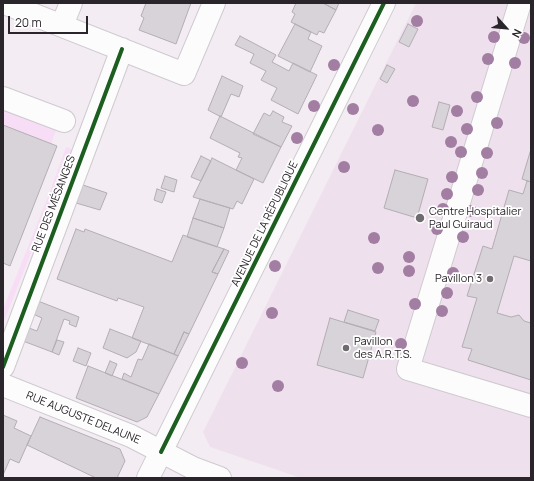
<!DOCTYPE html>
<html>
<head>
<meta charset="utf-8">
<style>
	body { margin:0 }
	#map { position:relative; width:534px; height:481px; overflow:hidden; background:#f3edf3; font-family:Manrope,sans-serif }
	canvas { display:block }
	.frame { position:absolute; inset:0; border:4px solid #2a252a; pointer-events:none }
	.north { position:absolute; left:486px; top:8px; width:40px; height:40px; -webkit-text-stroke:3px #fff; paint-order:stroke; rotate:117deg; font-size:11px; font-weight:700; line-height:16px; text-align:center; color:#2a252a }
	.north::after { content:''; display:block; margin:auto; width:14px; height:18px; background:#2a252a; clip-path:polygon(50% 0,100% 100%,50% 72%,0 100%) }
	.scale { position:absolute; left:8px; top:16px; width:80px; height:18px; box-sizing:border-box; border:2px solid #2a252a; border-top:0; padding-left:5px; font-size:12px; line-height:14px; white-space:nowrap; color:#2a252a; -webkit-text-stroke:3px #fff; paint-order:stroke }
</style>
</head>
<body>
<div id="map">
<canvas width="534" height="481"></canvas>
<div class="frame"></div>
<div class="north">N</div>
<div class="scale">20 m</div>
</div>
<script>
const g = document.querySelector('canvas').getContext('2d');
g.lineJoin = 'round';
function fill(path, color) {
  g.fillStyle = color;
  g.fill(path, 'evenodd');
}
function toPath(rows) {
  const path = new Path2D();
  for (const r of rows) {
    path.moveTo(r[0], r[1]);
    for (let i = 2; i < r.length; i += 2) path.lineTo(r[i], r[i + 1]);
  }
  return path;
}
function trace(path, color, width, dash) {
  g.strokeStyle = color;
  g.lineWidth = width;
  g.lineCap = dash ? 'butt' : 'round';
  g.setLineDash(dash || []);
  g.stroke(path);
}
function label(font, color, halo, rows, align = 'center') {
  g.font = font + ' Manrope,sans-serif';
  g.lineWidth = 3.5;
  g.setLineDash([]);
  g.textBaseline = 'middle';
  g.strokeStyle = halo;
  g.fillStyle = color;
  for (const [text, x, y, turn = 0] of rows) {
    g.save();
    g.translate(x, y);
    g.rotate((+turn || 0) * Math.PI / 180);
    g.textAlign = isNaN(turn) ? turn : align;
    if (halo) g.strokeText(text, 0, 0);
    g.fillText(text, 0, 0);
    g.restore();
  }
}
const built = toPath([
	[416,3,531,3,531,478,301,478,210,447,203,432]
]);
const green = toPath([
	[3,107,57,128,51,144,3,125],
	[66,147,72,149,3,324,3,309,49,194]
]);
const building = toPath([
	[146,3,191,3,176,44,139,30,144,18,141,16,146,3],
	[296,3,323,3,336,10,324,33,319,31,317,35,291,22,295,14,292,12,296,3],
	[323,3,339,3,336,10,323,3],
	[295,24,311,32,308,39,322,46,310,72,278,56,295,24],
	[408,24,418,29,409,47,399,42,408,24],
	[240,36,276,55,272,62,289,71,293,63,317,75,298,114,271,100,277,88,261,80,266,71,250,63,254,54,235,45,240,36],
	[387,65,395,69,387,83,380,79,387,65],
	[222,76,243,86,239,97,231,94,221,117,208,110,222,76],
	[439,102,450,105,443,130,432,127,439,102],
	[273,111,284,117,282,122,292,126,281,147,253,134,264,113,270,116,273,111],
	[220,116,281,147,263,183,236,170,242,158,238,157,240,153,210,138,220,116],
	[3,125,57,146,10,266,3,263,3,125],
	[531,149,531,182,522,179,531,149],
	[201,156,211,161,201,181,191,177,201,156],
	[212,158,254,179,242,204,237,201,233,209,193,197,212,158],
	[395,170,428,179,417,218,384,208,395,170],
	[165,176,177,180,174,192,161,188,165,176],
	[527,181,531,182,531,261,514,256,497,313,511,317,519,315,524,321,531,323,531,380,468,360,472,349,462,347,477,298,467,296,483,246,492,249,509,190,523,194,527,181],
	[83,185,107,193,100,210,76,203,83,185],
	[157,189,166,192,162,203,154,200,157,189],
	[200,199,230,208,224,228,193,218,200,199],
	[193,218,224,228,217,247,187,237,193,218],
	[76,229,84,232,85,229,172,262,183,235,224,249,212,272,218,274,189,334,184,332,174,354,132,338,144,307,118,298,117,301,57,279,76,229],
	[224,249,229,251,218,274,212,272,224,249],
	[38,301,79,317,76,327,69,324,70,321,64,319,52,352,23,341,29,328,37,331,42,318,33,314,38,301],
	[348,310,379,320,375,331,344,322,348,310],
	[330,318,376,332,363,378,317,365,330,318],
	[110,329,141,341,136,352,127,358,103,348,110,329],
	[184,332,189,334,178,356,174,354,184,332],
	[57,340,64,342,59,355,52,352,57,340],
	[149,344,178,356,159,394,122,379,124,373,131,377,138,359,142,360,149,344],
	[78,348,91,353,86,366,73,361,78,348],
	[110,361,117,364,112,376,105,373,110,361],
	[88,366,159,394,147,417,137,422,76,398,88,366],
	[3,415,17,421,14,428,31,436,19,463,10,459,3,475,3,415],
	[40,417,120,449,125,461,117,478,96,478,27,445,40,417]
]);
const minor = toPath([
	[4,3,184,74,214,3],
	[520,3,408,369,531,406],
	[62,25,71,3],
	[3,98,64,121],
	[3,367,122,49],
	[3,385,131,436,193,468,220,478]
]);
const major = toPath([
	[148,478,384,3]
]);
const cycleway = toPath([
	[3,367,122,49],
	[161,452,384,3]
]);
const trees = [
	[417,21],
	[494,37],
	[524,38],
	[488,59],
	[515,63],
	[334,65],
	[477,97],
	[413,101],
	[314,106],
	[353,109],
	[457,111],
	[497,123],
	[467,129],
	[378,130],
	[297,138],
	[451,142],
	[461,152],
	[487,153],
	[344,167],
	[482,173],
	[452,177],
	[478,190],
	[447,194],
	[443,209],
	[471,211],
	[437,229],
	[463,237],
	[374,238],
	[409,257],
	[275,266],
	[378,268],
	[409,271],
	[453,273],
	[447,293],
	[415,304],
	[442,311],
	[272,313],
	[401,344],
	[242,363],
	[278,386]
];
const markers = [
	[420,218,5,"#706b70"],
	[490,279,4,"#706b70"],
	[346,348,4,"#706b70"]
];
const streetNames = [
	["RUE DES MÉSANGES",54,204,-69],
	["AVENUE DE LA RÉPUBLIQUE",265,224,-64],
	["RUE AUGUSTE DELAUNE",83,418,22]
];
const poiNames = [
	["Centre Hospitalier",429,212],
	["Paul Guiraud",429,225],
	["Pavillon 3",482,279,"right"],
	["Pavillon",354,342],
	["des A.R.T.S.",354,355]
];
fill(built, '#eee1ed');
fill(green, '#f7def6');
fill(building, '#d8d3d8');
trace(building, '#b3aeb3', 1);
trace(minor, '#cfcacf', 24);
trace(major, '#cfcacf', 24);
trace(minor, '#fdfcfd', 22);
trace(major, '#fdfcfd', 22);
trace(cycleway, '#1b5e20', 4);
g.fillStyle = '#a27ea2';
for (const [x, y] of trees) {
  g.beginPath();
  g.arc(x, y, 6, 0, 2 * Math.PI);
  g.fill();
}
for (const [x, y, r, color] of markers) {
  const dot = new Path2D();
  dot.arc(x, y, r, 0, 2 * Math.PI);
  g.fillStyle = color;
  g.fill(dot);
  trace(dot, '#fff', 1.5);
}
label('11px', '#2a252a', '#fff', streetNames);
label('11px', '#2a252a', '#fff', poiNames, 'left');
</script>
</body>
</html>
